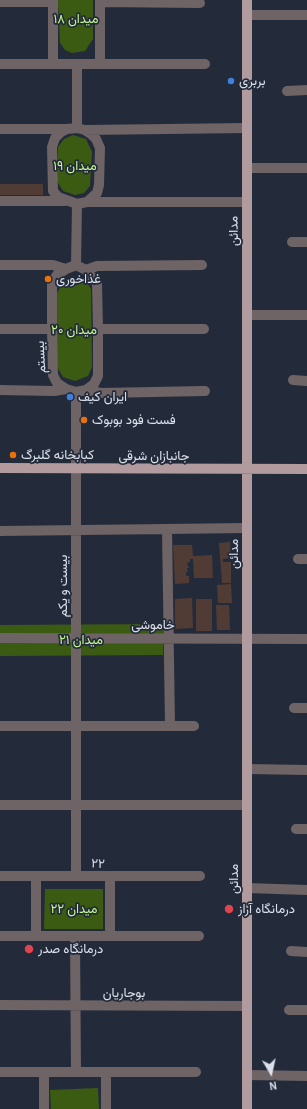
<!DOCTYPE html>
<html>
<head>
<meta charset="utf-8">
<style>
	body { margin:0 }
	#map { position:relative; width:307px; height:1109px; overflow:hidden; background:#232b3b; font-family:Karla,sans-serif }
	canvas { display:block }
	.north { position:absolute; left:251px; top:1053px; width:40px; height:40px; -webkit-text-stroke:3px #232b3b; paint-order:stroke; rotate:171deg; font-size:11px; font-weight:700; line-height:16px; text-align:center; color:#dbe0eb }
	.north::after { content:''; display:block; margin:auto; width:14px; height:18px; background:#dbe0eb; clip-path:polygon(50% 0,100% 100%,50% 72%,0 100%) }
</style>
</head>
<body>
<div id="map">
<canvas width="307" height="1109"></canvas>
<div class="north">N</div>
</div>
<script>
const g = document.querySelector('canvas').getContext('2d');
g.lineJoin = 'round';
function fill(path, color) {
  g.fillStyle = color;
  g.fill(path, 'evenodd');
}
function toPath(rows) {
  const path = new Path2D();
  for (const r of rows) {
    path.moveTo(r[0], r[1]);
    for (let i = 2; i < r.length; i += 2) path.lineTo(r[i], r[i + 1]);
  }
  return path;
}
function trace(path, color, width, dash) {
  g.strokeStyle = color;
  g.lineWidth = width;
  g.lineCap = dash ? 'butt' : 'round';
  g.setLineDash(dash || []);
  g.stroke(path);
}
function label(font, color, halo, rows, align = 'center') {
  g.font = font + ' Karla,Vazirmatn,sans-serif';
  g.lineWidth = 3.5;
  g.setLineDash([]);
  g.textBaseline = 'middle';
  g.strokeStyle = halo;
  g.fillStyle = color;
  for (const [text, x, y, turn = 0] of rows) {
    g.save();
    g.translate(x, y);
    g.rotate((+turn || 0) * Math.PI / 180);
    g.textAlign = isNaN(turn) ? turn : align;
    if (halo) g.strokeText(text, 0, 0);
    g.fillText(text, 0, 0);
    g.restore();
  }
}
const green = toPath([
	[58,0,93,0,93,39,85,51,72,53,65,50,60,43],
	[73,135,86,139,92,152,90,186,84,193,75,195,63,191,57,181,58,147,64,139],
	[78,277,86,281,91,289,92,367,88,376,75,381,63,377,57,367,57,293,64,281],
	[163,624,163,655,0,656,0,625],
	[45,889,103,889,103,929,44,929],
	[98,1088,99,1109,51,1109,50,1090]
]);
const building = toPath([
	[0,184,43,184,43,195,0,195],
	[230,542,231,558,223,559,223,562,231,562,231,583,222,583,219,543],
	[173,545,192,545,193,556,212,555,213,578,194,578,193,559,190,559,190,562,187,563,189,568,187,568,188,572,186,572,186,576,189,576,189,583,175,584],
	[231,584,232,603,218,603,217,585],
	[192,598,193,628,175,629,175,599],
	[196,599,212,599,212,631,196,631],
	[216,605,229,605,230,630,217,630]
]);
const minor = toPath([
	[0,2,53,2],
	[100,2,200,3],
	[247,15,307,15],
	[0,64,205,64],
	[53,64,53,0],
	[100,64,100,0],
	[287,91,307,90],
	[77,128,85,130,91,134,96,139,100,148,99,185,97,193,87,202,77,204,58,197,53,191,52,147,55,138,61,132,67,129,77,128],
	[77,128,77,64],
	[0,129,67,129],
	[85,130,247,128],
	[247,168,307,168],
	[0,201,65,201],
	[87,202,247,202],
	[292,242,307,242],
	[0,265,53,265,66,269],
	[76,265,86,270,97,283,98,329,98,376,94,384,86,390,76,392,66,389,57,383,53,375,52,329,52,282,57,275,66,269,76,265],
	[76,265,77,204],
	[86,270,97,266,202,265],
	[248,315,307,315],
	[0,329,52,329],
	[98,329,204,329],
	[293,380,307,381],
	[0,390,54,391,66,389],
	[86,390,101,393,205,391],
	[167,529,170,726],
	[0,531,247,528],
	[298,559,307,559],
	[0,638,307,639],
	[294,708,307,708],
	[0,726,194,726],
	[247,769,307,770],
	[0,805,247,805],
	[296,829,307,829],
	[0,876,36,876],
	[76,876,76,392],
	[110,876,200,876],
	[247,888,307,890],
	[0,936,110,936,110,876,36,876,36,936],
	[75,936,76,1072],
	[110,936,199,936],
	[291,951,307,952],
	[0,1005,247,1006],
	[289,1010,307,1010],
	[0,1072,196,1072],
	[44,1072,44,1109],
	[106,1072,106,1109],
	[247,1075,307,1076]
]);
const major = toPath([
	[247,0,247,1109],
	[0,468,307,469]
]);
const markers = [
	[231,81,4,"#3f7fe0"],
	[48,279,4,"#e8710a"],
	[70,397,4,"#3f7fe0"],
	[84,420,4,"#e8710a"],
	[13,455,4,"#e8710a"],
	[229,909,5,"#e0444e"],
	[29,949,5,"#e0444e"]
];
const parkNames = [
	["میدان ۱۸",76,19],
	["میدان ۱۹",75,166],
	["میدان ۲۰",74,330],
	["میدان ۲۱",81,640],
	["میدان ۲۲",74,909]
];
const poiNames = [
	["بربری",239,81],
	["غذاخوری",56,279],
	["ایران کیف",78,397],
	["فست فود بوبوک",92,420],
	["کبابخانه گلبرگ",21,455],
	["درمانگاه آراز",238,909],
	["درمانگاه صدر",38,949]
];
const streetNames = [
	["مدائن",234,231,-91],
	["بیستم",41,357,-93],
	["جانبازان شرقی",154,456],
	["مدائن",234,554,-90],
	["بیست و یکم",63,586,-90],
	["خاموشی",153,625],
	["۲۲",98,864,3],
	["مدائن",234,879,-90],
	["بوجاریان",124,993]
];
fill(green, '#3c5b12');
fill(building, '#513c35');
trace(minor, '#6e6365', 10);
trace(major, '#b29b9e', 10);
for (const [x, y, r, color] of markers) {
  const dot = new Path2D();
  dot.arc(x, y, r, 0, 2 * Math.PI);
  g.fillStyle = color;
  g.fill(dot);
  trace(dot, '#232b3b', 1.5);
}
label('13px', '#c3f78d', '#232b3b', parkNames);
label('13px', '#dbe0eb', '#232b3b', poiNames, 'left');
label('13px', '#dbe0eb', '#232b3b', streetNames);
</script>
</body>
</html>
